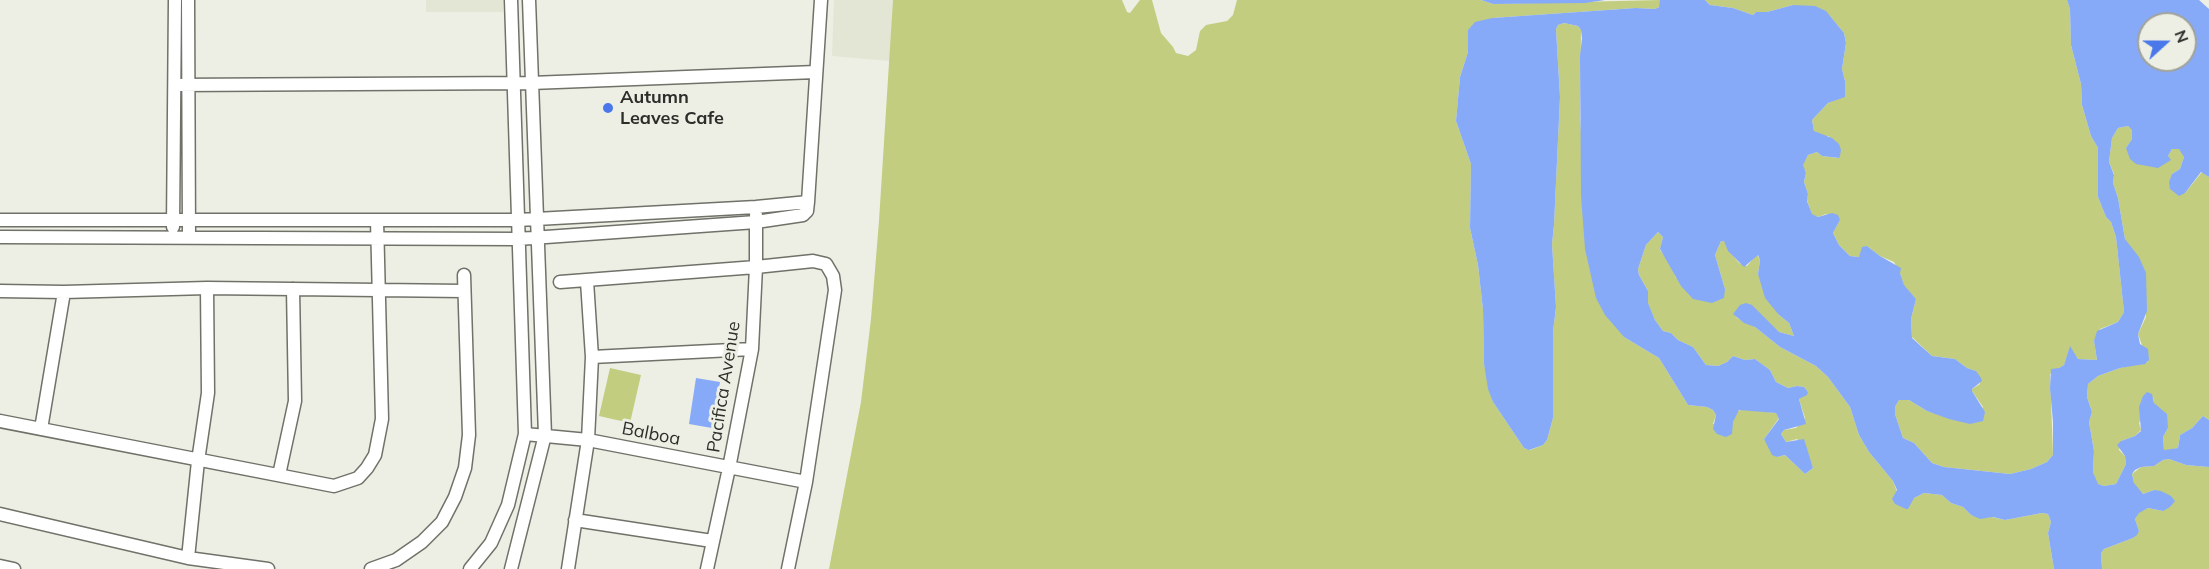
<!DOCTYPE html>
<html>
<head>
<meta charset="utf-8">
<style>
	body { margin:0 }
	#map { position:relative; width:2209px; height:569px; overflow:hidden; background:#edefe4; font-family:Mulish,sans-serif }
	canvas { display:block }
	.north { position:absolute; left:2137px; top:12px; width:60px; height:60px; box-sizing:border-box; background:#edefe4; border:2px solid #a0a29a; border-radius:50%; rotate:69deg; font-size:16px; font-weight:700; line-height:24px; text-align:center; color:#2d2e2a }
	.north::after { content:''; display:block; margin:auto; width:21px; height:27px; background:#4a77e9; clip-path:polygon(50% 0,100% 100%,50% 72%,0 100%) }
</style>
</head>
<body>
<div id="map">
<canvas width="2209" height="569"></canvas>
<div class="north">N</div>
</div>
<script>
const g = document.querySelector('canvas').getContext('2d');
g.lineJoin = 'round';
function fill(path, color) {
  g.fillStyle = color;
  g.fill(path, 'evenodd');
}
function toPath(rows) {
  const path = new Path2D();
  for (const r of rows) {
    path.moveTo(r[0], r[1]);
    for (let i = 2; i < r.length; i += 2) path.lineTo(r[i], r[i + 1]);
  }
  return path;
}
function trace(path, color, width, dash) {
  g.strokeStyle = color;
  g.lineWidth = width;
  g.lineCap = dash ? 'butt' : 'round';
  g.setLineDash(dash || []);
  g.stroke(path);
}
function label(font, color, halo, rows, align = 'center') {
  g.font = font + ' Mulish,sans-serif';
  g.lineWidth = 6;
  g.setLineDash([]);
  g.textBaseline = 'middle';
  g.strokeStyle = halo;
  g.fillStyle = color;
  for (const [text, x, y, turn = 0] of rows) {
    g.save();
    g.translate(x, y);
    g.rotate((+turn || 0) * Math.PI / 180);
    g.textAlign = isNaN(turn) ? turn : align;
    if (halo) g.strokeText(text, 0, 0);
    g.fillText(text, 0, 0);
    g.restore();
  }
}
const built = toPath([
	[426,0,503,0,503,12,426,12],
	[834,0,893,0,890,61,832,56]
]);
const green = toPath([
	[893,0,1122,0,1127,12,1130,13,1140,0,1152,0,1161,33,1173,47,1176,53,1188,56,1196,50,1200,31,1206,25,1227,21,1233,15,1237,0,1481,0,1493,4,1660,0,1661,3,1659,7,1655,9,1636,8,1492,18,1468,30,1468,52,1460,77,1456,121,1471,164,1470,228,1478,265,1483,310,1484,364,1493,402,1524,448,1530,450,1543,445,1547,440,1553,418,1553,332,1556,307,1552,244,1554,225,1560,97,1556,29,1558,25,1564,23,1578,26,1581,30,1580,119,1583,157,1624,337,1659,358,1688,405,1707,407,1713,410,1716,415,1713,424,1733,422,1737,412,1742,409,1776,413,1779,418,1764,439,1777,457,1785,455,1805,474,1813,468,1808,455,1797,439,1786,442,1781,434,1784,430,1796,428,1805,418,1799,399,1808,392,1804,387,1797,386,1788,388,1776,382,1770,370,1755,359,1745,360,1733,356,1727,362,1718,366,1706,365,1693,347,1678,340,1671,333,1663,331,1655,320,1648,304,1648,291,1639,275,1638,269,1646,245,1658,232,1663,237,1660,250,1671,265,1676,278,1725,289,1715,255,1721,241,1724,240,1729,251,1739,263,1747,266,1757,254,1760,260,1758,274,1779,315,1789,323,1794,336,1779,332,1772,326,1735,317,1755,327,1780,347,1816,366,1828,377,1850,407,1859,435,1869,452,1893,481,1897,492,1914,498,1924,493,1942,495,1951,503,1963,507,1971,515,1980,518,1992,517,2005,520,2042,513,2048,514,2051,522,2048,533,2054,569,829,569,861,402,871,319,879,221],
	[1705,0,2067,0,2070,9,2071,45,2081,84,2082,105,2091,136,2098,148,2098,197,2106,217,2111,222,2116,237,2124,312,2118,322,2100,329,2094,341,2097,360,2078,359,2070,348,2064,365,2050,374,2053,455,2047,462,2031,469,2010,474,1944,467,1932,463,1914,443,1903,438,1895,414,1895,407,1899,400,1909,400,1927,411,1970,423,1983,407,1972,391,1972,389,1980,384,1976,371,1967,368,1955,359,1932,356,1912,337,1911,319,1916,299,1904,286,1900,273,1894,262,1880,256,1867,246,1859,257,1850,256,1839,245,1833,233,1840,220,1826,214,1818,217,1812,215,1807,200,1808,194,1804,182,1806,173,1802,165,1808,155,1817,152,1822,156,1838,158,1829,136,1823,136,1814,131,1812,120,1828,103,1845,96,1845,81,1842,69,1846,43,1844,33,1830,16,1793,5,1767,12,1756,12,1753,15,1733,8,1710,5],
	[2128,126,2133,130,2132,139,2126,148,2168,156,2172,149,2179,149,2183,153,2184,157,2180,169,2172,174,2185,193,2202,172,2209,177,2209,420,2203,416,2192,428,2180,435,2178,448,2164,451,2163,437,2168,428,2154,403,2153,397,2139,423,2141,430,2135,436,2121,441,2119,450,2125,456,2126,464,2116,484,2104,486,2097,484,2093,472,2094,451,2089,422,2092,412,2087,397,2088,384,2098,376,2120,368,2148,362,2138,334,2146,317,2146,279,2125,239,2118,198,2113,183,2114,174,2109,162,2112,138,2118,128],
	[610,368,641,375,630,423,599,416],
	[2169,459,2186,465,2209,467,2209,569,2102,569,2101,553,2104,549,2133,538,2139,531,2135,519,2139,512,2148,508,2163,511,2154,490,2143,494,2138,490,2134,483,2132,474,2141,467,2154,466,2163,460]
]);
const water = toPath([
	[1481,0,1605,0,1585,3,1493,4],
	[1660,0,1705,0,1710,5,1733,8,1753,15,1756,12,1767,12,1793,5,1815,6,1826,11,1844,33,1846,43,1842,69,1845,81,1845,97,1828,103,1812,120,1814,131,1832,138,1839,144,1841,150,1840,156,1839,158,1822,156,1817,152,1808,155,1803,165,1806,173,1804,182,1808,194,1807,201,1812,214,1818,217,1832,213,1838,215,1840,220,1833,233,1839,245,1850,256,1859,257,1862,247,1867,246,1880,256,1901,268,1900,273,1904,285,1916,299,1911,319,1912,338,1932,356,1955,359,1967,368,1976,371,1981,378,1982,381,1972,389,1972,391,1985,412,1983,421,1970,424,1949,419,1927,411,1909,400,1899,400,1895,407,1895,414,1903,438,1914,443,1932,463,1944,467,2010,474,2031,469,2047,462,2053,455,2053,422,2050,388,2051,369,2059,368,2064,365,2070,346,2078,359,2097,360,2094,341,2097,331,2118,322,2124,312,2116,237,2111,222,2106,217,2098,197,2098,148,2091,136,2082,105,2081,84,2071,45,2070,9,2067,0,2199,0,2209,9,2209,177,2201,172,2185,193,2179,196,2170,189,2169,182,2172,174,2180,169,2184,157,2179,149,2172,149,2168,156,2171,160,2158,168,2136,164,2130,159,2126,148,2132,139,2132,130,2128,126,2118,128,2112,138,2109,162,2114,175,2113,183,2118,198,2125,239,2139,257,2146,273,2147,311,2138,334,2140,344,2148,349,2149,360,2145,364,2120,368,2098,376,2088,384,2087,397,2092,412,2089,422,2094,451,2093,472,2098,484,2104,486,2116,484,2126,464,2125,456,2117,445,2121,441,2135,436,2141,431,2139,407,2143,396,2147,392,2152,394,2154,403,2167,414,2168,428,2163,437,2164,450,2178,448,2180,435,2192,428,2203,416,2209,420,2209,467,2186,465,2169,459,2163,460,2154,466,2141,467,2135,470,2132,474,2134,483,2143,494,2154,490,2161,491,2171,496,2175,501,2170,507,2163,511,2148,508,2139,513,2135,519,2139,531,2137,535,2133,538,2104,549,2101,553,2102,569,2054,569,2048,533,2051,522,2048,514,2042,513,2005,520,1993,517,1980,519,1971,515,1963,507,1951,503,1942,495,1924,493,1914,498,1908,509,1906,509,1895,504,1892,499,1897,490,1893,481,1869,452,1859,435,1850,407,1828,377,1816,366,1780,347,1755,327,1744,323,1733,314,1740,305,1746,303,1752,305,1779,332,1794,336,1789,323,1779,315,1765,298,1758,274,1760,260,1758,255,1744,267,1728,251,1724,241,1721,241,1715,255,1725,289,1724,298,1712,303,1693,299,1681,286,1660,249,1663,237,1658,232,1646,245,1638,269,1639,275,1648,291,1648,303,1655,320,1663,331,1671,333,1678,340,1693,347,1706,365,1718,366,1727,362,1733,356,1745,360,1755,359,1770,370,1776,382,1788,388,1797,386,1804,387,1808,392,1807,395,1799,399,1806,424,1784,430,1781,434,1786,442,1804,439,1813,468,1805,474,1785,455,1777,457,1772,455,1764,439,1779,419,1776,413,1739,410,1733,422,1732,434,1726,437,1717,434,1713,429,1716,415,1713,410,1707,407,1688,405,1659,358,1624,337,1605,315,1596,298,1585,249,1581,196,1580,56,1582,38,1581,30,1578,26,1564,23,1558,25,1556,29,1560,97,1554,225,1552,244,1556,307,1553,332,1553,418,1547,440,1543,445,1529,450,1524,448,1493,402,1488,389,1484,364,1483,310,1478,265,1470,228,1471,164,1456,121,1460,77,1468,52,1468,30,1475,22,1492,18,1636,8,1655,9,1659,7],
	[2149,24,2185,24,2185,60,2149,60],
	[696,378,720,382,712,428,689,424]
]);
const minor = toPath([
	[188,0,189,236],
	[175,85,531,83,816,72],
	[0,220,518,220,756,207,808,202],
	[173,227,175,0],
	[0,237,518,239,756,222,803,215,807,211,808,202,821,0],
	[560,282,756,267,813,261,826,264,833,276,835,290,806,482,788,569],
	[0,291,64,292,207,288,464,291],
	[592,357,752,349],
	[0,421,334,486,358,478,367,468,375,455,382,419,377,220],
	[41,429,64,292],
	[525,434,588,440,806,482],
	[279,475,295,401,293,289],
	[0,514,188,558,268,569],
	[575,520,712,541],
	[188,558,198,461,208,393,207,288],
	[0,566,14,569],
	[371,569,396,560,422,542,442,522,455,497,465,468,469,435,464,275],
	[470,569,491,543,508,505,525,434,511,0],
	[511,569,545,435,529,0],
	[568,569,588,440,592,357,587,281],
	[707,569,729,468,752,349,756,267,756,215]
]);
const markers = [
	[608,108,6,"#4a77e9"]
];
const poiNames = [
	["Autumn",620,98],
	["Leaves Cafe",620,119]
];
const streetNames = [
	["Pacifica Avenue",724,387,-81],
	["Balboa",651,434,11]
];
fill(built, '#e3e6d4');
fill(green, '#c2cd7f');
fill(water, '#87aaf8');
trace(minor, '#707168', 15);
trace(minor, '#fff', 12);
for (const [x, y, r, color] of markers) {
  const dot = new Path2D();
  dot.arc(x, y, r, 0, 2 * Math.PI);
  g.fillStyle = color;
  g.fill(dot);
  trace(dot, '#edefe4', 2);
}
label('bold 18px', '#2d2e2a', '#edefe4', poiNames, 'left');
label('18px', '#2d2e2a', '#edefe4', streetNames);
</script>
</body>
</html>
